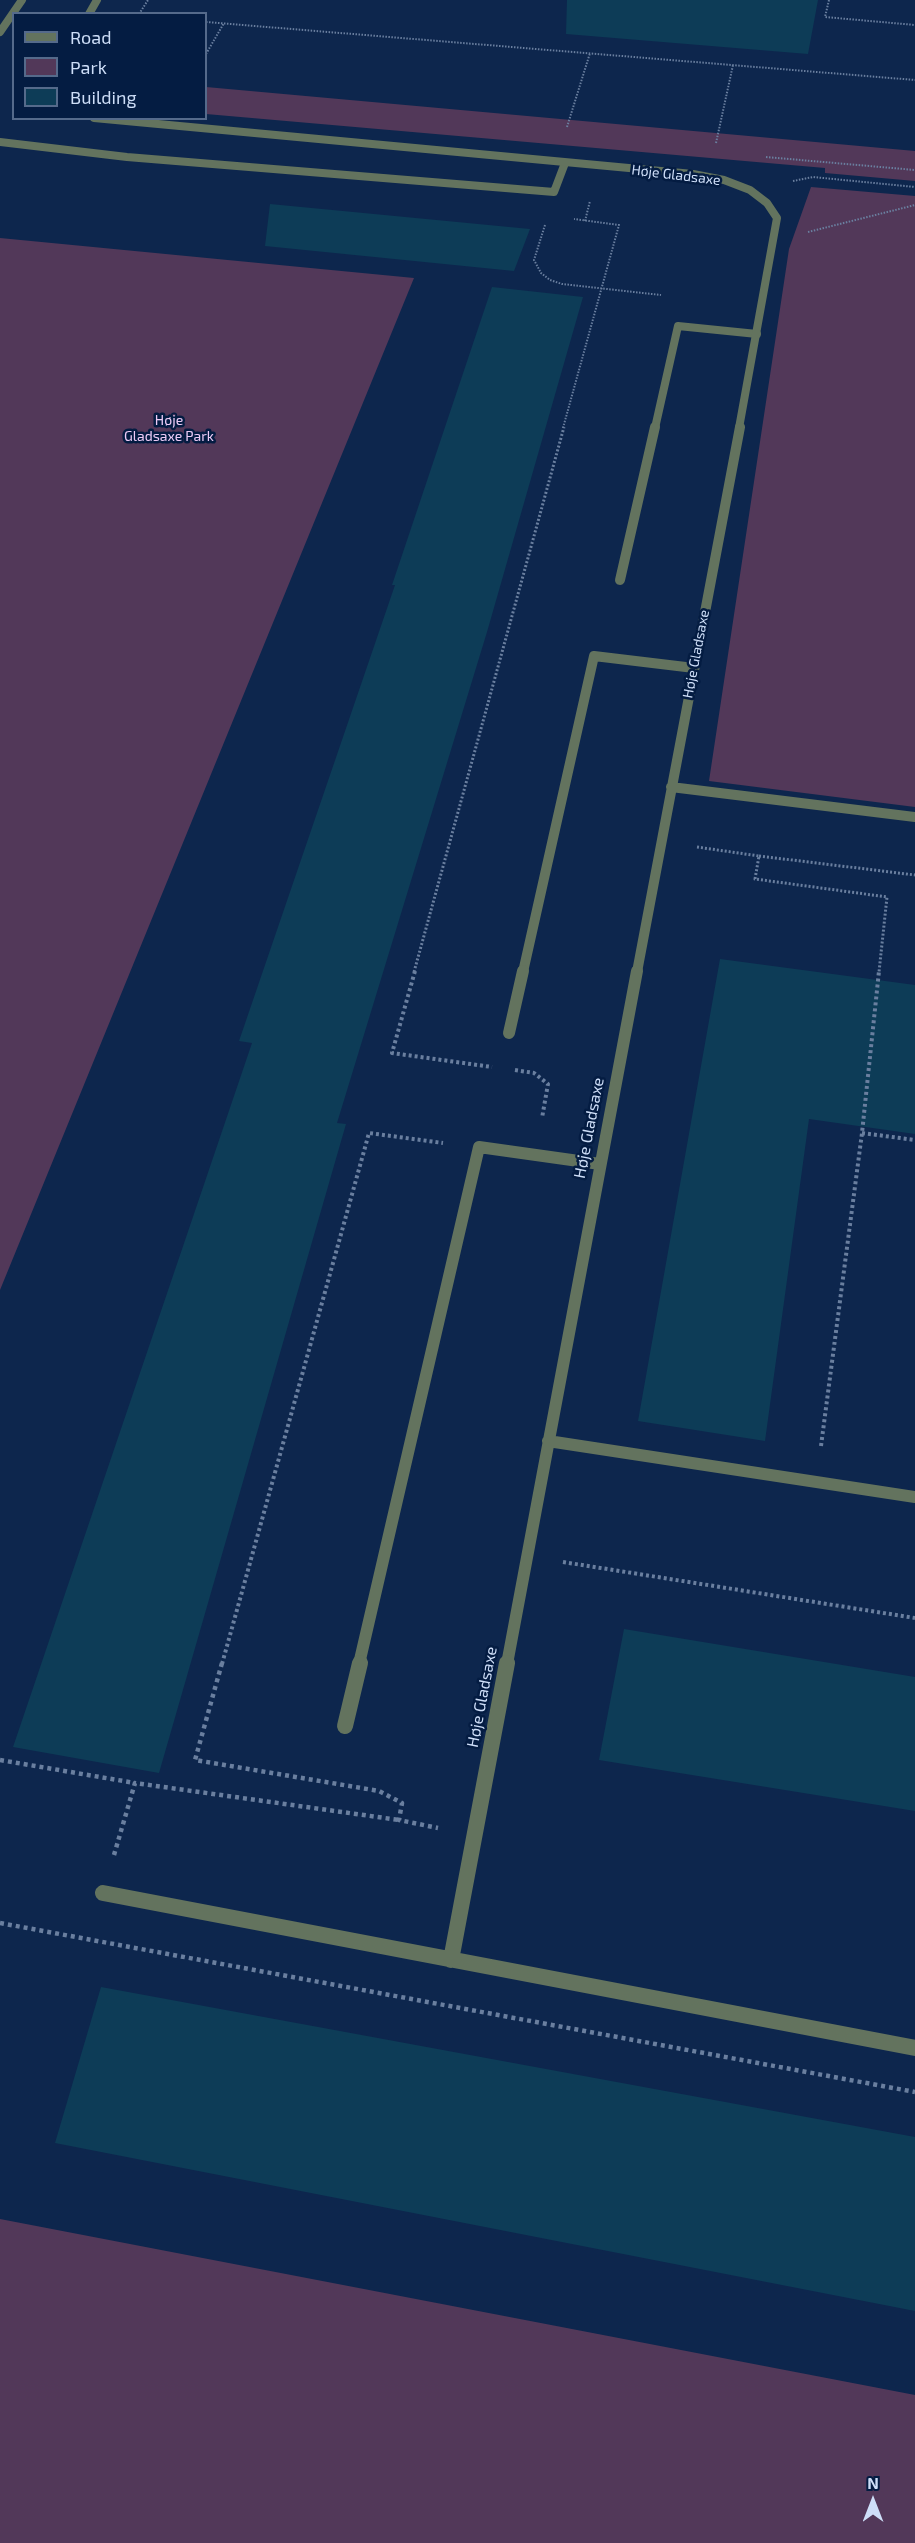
<!DOCTYPE html>
<html>
<head>
<meta charset="utf-8">
<style>
	body { margin:0 }
	#map { position:relative; width:915px; height:2543px; overflow:hidden; background:#0d264d; font-family:"Exo 2",sans-serif }
	canvas { display:block }
	.legend { position:absolute; left:12px; top:12px; width:195px; height:108px; box-sizing:border-box; background:#041c42; border:2px solid #556a8b; margin:0; padding:8px 10px; list-style:none; font-size:18px; color:#cedef8 }
	.legend li { display:flex; align-items:center; gap:12px; height:30px }
	.legend b { width:30px; border:2px solid #556a8b }
	.north { position:absolute; left:843px; top:2471px; width:60px; height:60px; -webkit-text-stroke:4px #041c42; paint-order:stroke; rotate:0deg; font-size:16px; font-weight:700; line-height:24px; text-align:center; color:#cedef8 }
	.north::after { content:''; display:block; margin:auto; width:21px; height:27px; background:#cedef8; clip-path:polygon(50% 0,100% 100%,50% 72%,0 100%) }
</style>
</head>
<body>
<div id="map">
<canvas width="915" height="2543"></canvas>
<ul class="legend">
<li><b style="height:8px;background:#63735e"></b>Road</li>
<li><b style="height:16px;background:#523859"></b>Park</li>
<li><b style="height:16px;background:#0d3c57"></b>Building</li>
</ul>
<div class="north">N</div>
</div>
<script>
const g = document.querySelector('canvas').getContext('2d');
g.lineJoin = 'round';
function fill(path, color) {
  g.fillStyle = color;
  g.fill(path, 'evenodd');
}
function toPath(rows) {
  const path = new Path2D();
  for (const r of rows) {
    path.moveTo(r[0], r[1]);
    for (let i = 2; i < r.length; i += 2) path.lineTo(r[i], r[i + 1]);
  }
  return path;
}
function trace(path, color, width, dash) {
  g.strokeStyle = color;
  g.lineWidth = width;
  g.lineCap = dash ? 'butt' : 'round';
  g.setLineDash(dash || []);
  g.stroke(path);
}
function label(font, color, halo, rows, align = 'center') {
  g.font = font + ' "Exo 2",sans-serif';
  g.lineWidth = 5;
  g.setLineDash([]);
  g.textBaseline = 'middle';
  g.strokeStyle = halo;
  g.fillStyle = color;
  for (const [text, x, y, turn = 0] of rows) {
    g.save();
    g.translate(x, y);
    g.rotate((+turn || 0) * Math.PI / 180);
    g.textAlign = isNaN(turn) ? turn : align;
    if (halo) g.strokeText(text, 0, 0);
    g.fillText(text, 0, 0);
    g.restore();
  }
}
const green = toPath([
	[206,87,915,151,915,181,825,173,825,168,206,114],
	[811,187,915,196,915,807,709,781,789,249],
	[0,238,414,278,0,1290],
	[0,2219,915,2395,915,2543,0,2543]
]);
const building = toPath([
	[567,0,818,0,808,54,566,34],
	[270,204,530,229,514,271,265,246],
	[492,287,583,297,487,632,337,1123,346,1124,159,1773,13,1747,252,1043,239,1041,395,585,392,585],
	[720,959,915,985,915,1134,809,1119,765,1441,638,1421],
	[624,1629,915,1677,915,1811,599,1760],
	[101,1987,915,2137,915,2311,55,2143]
]);
const pathFar3 = toPath([
	[829,0,825,17,915,25],
	[139,14,148,0],
	[206,22,915,80],
	[206,54,224,23],
	[567,127,590,53],
	[716,143,733,65],
	[766,157,915,170],
	[793,181,813,177,915,187],
	[585,221,590,201],
	[545,225,534,260,541,273,550,280,562,284,661,295],
	[808,232,915,205],
	[563,428,619,225,574,219]
]);
const pathFar2 = toPath([
	[697,847,759,856,755,879,887,897,879,972],
	[759,856,915,875],
	[414,972,564,427]
]);
const pathFar1 = toPath([
	[415,971,392,1053,492,1067],
	[515,1070,534,1073,548,1084,542,1118],
	[862,1133,915,1140],
	[821,1446,862,1133,879,971],
	[563,1562,915,1618],
	[222,1664,369,1133,443,1143]
]);
const path = toPath([
	[222,1663,195,1760,379,1791,402,1803,399,1820,438,1828],
	[0,1760,135,1783],
	[114,1855,135,1783,399,1820],
	[0,1923,915,2092]
]);
const serviceFar3 = toPath([
	[0,32,22,0],
	[0,142,127,157,554,192,565,163],
	[655,428,678,326,757,334]
]);
const serviceFar2 = toPath([
	[620,580,655,427],
	[523,972,594,656,694,668]
]);
const serviceFar1 = toPath([
	[509,1033,523,971],
	[359,1664,479,1147,600,1164]
]);
const service = toPath([
	[345,1726,360,1663]
]);
const minorFar3 = toPath([
	[89,14,97,0],
	[94,118,693,174,724,180,750,190,767,203,777,218,739,428]
]);
const minorFar2 = toPath([
	[671,787,915,817],
	[637,972,740,427]
]);
const minorFar1 = toPath([
	[548,1441,915,1497],
	[507,1664,637,971]
]);
const minor = toPath([
	[103,1893,915,2048],
	[451,1960,507,1663]
]);
const farStreetnames = [
	["Høje Gladsaxe",676,175,7],
	["Høje Gladsaxe",696,654,-79]
];
const farParknames = [
	["Høje",169,420],
	["Gladsaxe Park",169,436]
];
const streetNames = [
	["Høje Gladsaxe",589,1128,-79],
	["Høje Gladsaxe",482,1697,-79]
];
fill(green, '#523859');
fill(building, '#0d3c57');
trace(pathFar3, '#6a7f9f', 2, [1.5, 1.5]);
trace(pathFar2, '#6a7f9f', 3, [2, 2]);
trace(pathFar1, '#6a7f9f', 4, [3, 3]);
trace(path, '#6a7f9f', 4.5, [4, 4]);
trace(serviceFar3, '#63735e', 8);
trace(serviceFar2, '#63735e', 10);
trace(serviceFar1, '#63735e', 12);
trace(service, '#63735e', 16);
trace(minorFar3, '#63735e', 8);
trace(minorFar2, '#63735e', 10);
trace(minorFar1, '#63735e', 12);
trace(minor, '#63735e', 16);
label('14px', '#cedef8', '#041c42', farStreetnames);
label('14px', '#eeccf7', '#041c42', farParknames);
label('16px', '#cedef8', '#041c42', streetNames);
</script>
</body>
</html>
